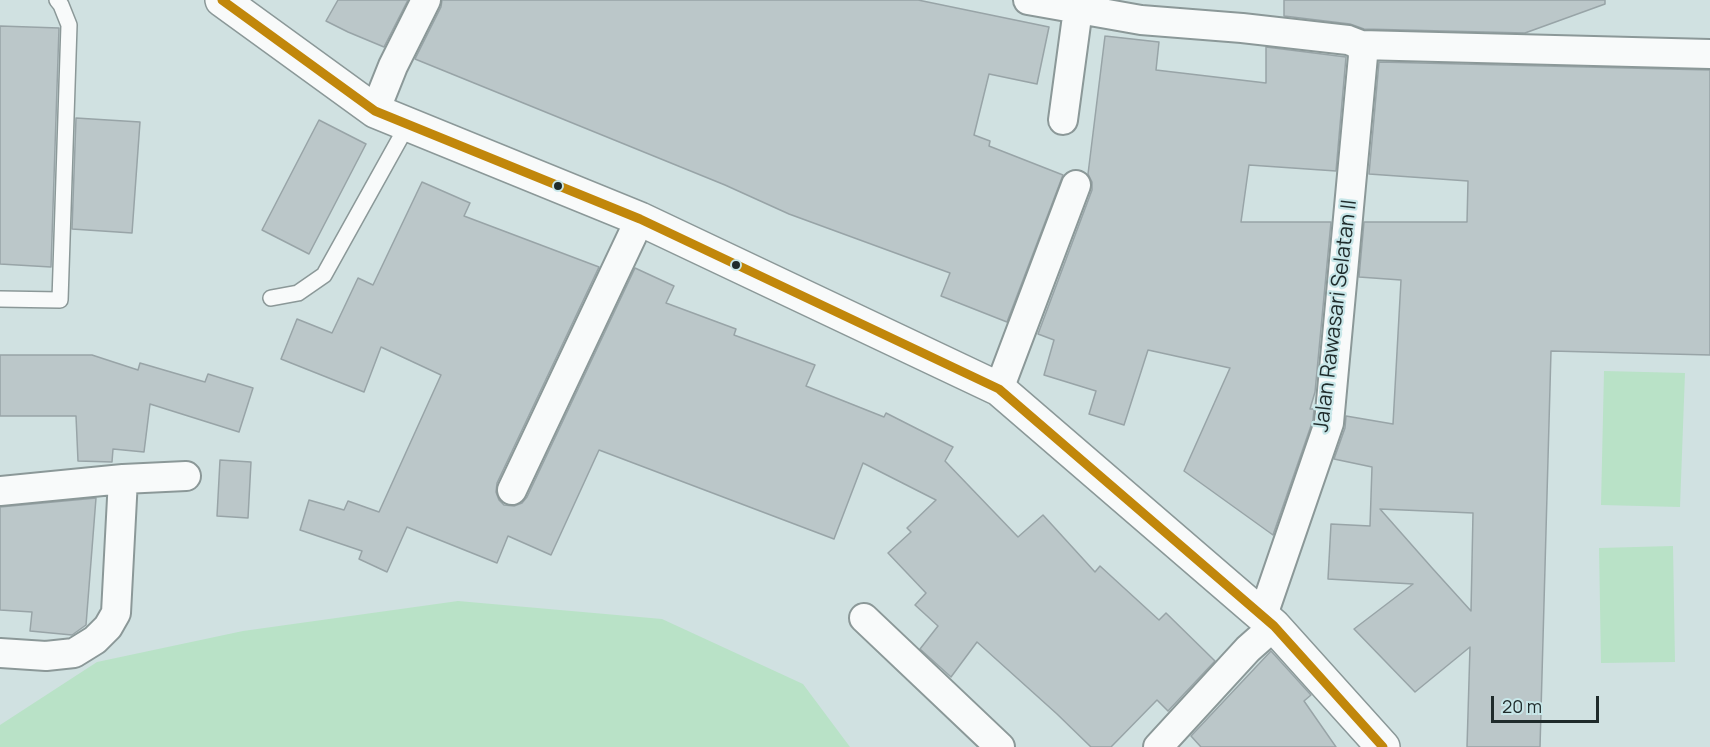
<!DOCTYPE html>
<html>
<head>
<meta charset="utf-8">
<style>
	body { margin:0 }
	#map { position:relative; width:1710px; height:747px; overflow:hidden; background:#d0e1e1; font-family:Manrope,sans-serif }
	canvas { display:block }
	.scale { position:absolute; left:1491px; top:696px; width:108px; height:27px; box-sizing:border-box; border:3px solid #1f2b2b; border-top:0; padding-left:8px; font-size:18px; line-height:21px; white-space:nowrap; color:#1f2b2b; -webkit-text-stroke:4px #c8e7e9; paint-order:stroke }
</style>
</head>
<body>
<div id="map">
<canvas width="1710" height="747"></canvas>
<div class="scale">20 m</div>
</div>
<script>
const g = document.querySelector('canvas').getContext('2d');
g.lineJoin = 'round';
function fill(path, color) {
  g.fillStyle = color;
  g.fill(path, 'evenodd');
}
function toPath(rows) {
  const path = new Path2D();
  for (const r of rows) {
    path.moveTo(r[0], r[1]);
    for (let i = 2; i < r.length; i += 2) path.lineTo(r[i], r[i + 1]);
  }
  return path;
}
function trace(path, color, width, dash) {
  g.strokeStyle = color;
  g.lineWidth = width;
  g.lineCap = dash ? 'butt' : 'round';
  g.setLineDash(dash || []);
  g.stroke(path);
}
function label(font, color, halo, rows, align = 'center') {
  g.font = font + ' Manrope,sans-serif';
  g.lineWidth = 4.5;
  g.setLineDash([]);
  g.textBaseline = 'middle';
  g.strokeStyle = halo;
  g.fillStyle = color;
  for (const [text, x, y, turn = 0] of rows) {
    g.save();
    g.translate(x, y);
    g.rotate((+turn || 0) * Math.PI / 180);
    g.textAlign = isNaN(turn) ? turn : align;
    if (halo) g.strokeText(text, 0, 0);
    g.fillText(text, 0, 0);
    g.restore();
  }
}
const green = toPath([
	[1604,371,1685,373,1680,507,1601,505],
	[1673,546,1675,662,1601,663,1599,548],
	[458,601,662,619,803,684,850,747,0,747,0,725,97,662,243,631]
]);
const building = toPath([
	[338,0,408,0,384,47,348,32,326,21,338,0],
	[442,0,918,0,1049,27,1037,84,989,74,974,135,990,141,989,146,1063,175,1007,322,941,296,950,273,789,214,725,185,415,59,441,7,442,0],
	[1284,0,1605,0,1605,4,1525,33,1364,29,1350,24,1284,16,1284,0],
	[0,26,59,28,51,267,0,264,0,26],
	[1105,36,1159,42,1156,70,1266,83,1266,47,1346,57,1336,171,1249,165,1241,222,1331,222,1315,392,1310,409,1314,409,1313,420,1273,535,1184,471,1230,368,1148,350,1124,425,1089,414,1096,391,1044,375,1054,340,1038,334,1092,190,1092,182,1088,174,1105,36],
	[1379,62,1710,70,1710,355,1551,351,1540,747,1467,747,1470,647,1415,692,1354,629,1413,584,1328,579,1331,524,1370,526,1372,467,1334,459,1345,428,1346,416,1393,424,1401,280,1359,277,1364,222,1467,222,1468,181,1369,174,1379,62],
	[1380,509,1473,513,1471,611,1433,569,1380,509],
	[76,118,140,122,132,233,72,229,76,118],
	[319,120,366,144,309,254,262,230,319,120],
	[422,182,470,203,464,216,599,267,497,483,496,492,499,500,504,505,514,506,522,503,527,497,635,268,674,286,666,303,736,329,734,335,815,365,806,386,884,417,886,413,953,447,945,461,1018,537,1043,515,1095,572,1100,566,1159,620,1166,613,1215,661,1168,711,1157,700,1111,747,1091,747,1057,714,977,642,951,677,920,649,938,626,915,605,926,593,888,553,911,532,907,528,936,500,863,463,834,539,599,450,551,555,508,536,497,563,407,527,387,572,359,559,362,551,300,530,309,500,344,510,348,501,379,512,441,375,381,347,364,392,281,359,297,319,332,333,358,278,373,285,422,182],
	[0,355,92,355,138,370,140,363,205,382,208,374,253,388,239,432,150,404,144,452,113,449,112,462,78,461,76,416,0,416,0,355],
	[220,460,251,462,248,518,217,516,220,460],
	[96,498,86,625,72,635,30,631,32,612,0,610,0,507,96,498],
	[1271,651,1311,695,1304,701,1336,747,1201,747,1191,736,1271,651]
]);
const lane = toPath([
	[271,298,298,293,324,275,408,124],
	[0,299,60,300,69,25,61,5,57,0]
]);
const street = toPath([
	[1028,0,1141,20,1242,28,1348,40,1361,45,1710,54],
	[375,111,393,66,426,0],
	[1063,120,1078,9],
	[999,389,1076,185],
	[512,490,640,219],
	[0,491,123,479,186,476],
	[1263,615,1329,423,1363,56,1361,45],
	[864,618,1000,747],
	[0,653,46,656,74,653,95,640,108,627,116,613,123,479],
	[1158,747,1248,649,1274,626]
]);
const secondary = toPath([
	[222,0,375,111,640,219,999,389,1274,626,1383,747]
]);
const bus1 = toPath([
	[222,0,375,111,640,219,999,389,1274,626,1383,747]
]);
const markers = [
	[558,186,5,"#1f2b2b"],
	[736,265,5,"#1f2b2b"]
];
const streetNames = [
	["Jalan Rawasari Selatan II",1336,316,-83]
];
fill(green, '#b9e2c7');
fill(building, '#bbc7c9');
trace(building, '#98a4a7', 1.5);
trace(lane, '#8b9898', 18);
trace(street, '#8b9898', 32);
trace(secondary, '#8b9898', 36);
trace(lane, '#f8fafa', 15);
trace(street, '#f8fafa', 28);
trace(secondary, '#f8fafa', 33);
trace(bus1, '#c1870b', 9);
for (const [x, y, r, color] of markers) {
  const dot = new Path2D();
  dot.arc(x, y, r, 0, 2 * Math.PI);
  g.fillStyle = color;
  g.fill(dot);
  trace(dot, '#c8e7e9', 2);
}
label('21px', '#1f2b2b', '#c8e7e9', streetNames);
</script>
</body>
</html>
